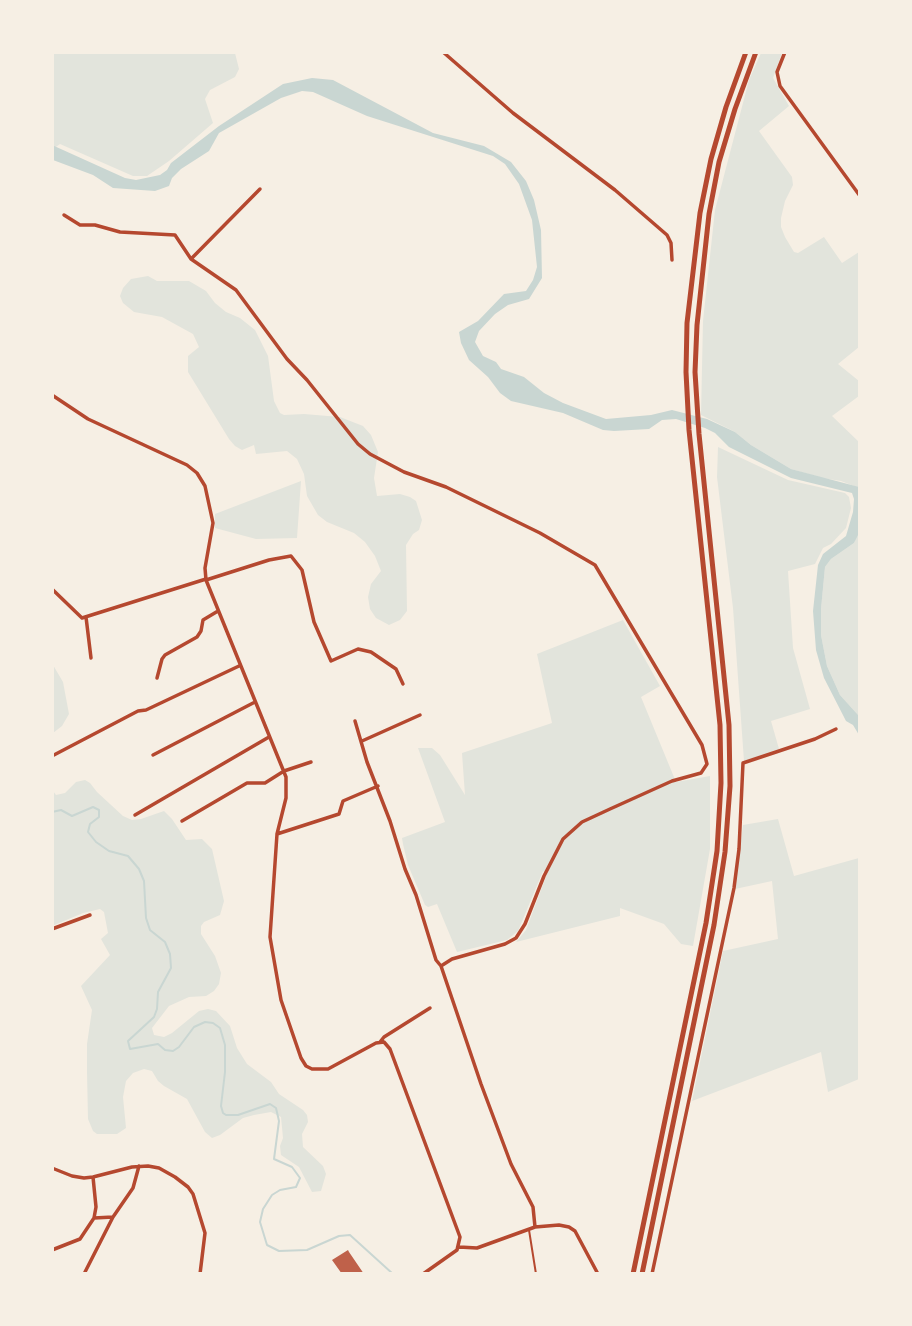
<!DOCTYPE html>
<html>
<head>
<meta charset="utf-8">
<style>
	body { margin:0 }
	#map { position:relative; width:912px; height:1326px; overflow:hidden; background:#f6efe4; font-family:Raleway,sans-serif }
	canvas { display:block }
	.frame { position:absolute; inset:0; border:54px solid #f6efe4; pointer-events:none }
</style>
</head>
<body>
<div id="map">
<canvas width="912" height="1326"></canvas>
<div class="frame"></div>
</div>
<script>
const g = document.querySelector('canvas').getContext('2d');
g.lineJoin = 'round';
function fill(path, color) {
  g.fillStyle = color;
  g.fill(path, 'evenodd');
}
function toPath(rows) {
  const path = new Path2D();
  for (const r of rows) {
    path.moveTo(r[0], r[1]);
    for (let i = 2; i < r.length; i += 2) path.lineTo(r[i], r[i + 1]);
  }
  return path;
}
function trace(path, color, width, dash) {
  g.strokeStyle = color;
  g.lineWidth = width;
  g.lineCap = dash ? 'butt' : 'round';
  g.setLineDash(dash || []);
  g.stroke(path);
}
const green = toPath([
	[53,53,235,53,239,69,235,77,210,90,205,99,213,123,169,161,147,176,133,176,60,144,53,149],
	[761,53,782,53,773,78,789,106,759,131,792,177,793,185,785,201,781,218,781,227,785,237,794,252,798,253,824,237,842,263,859,252,859,347,838,364,859,381,859,396,832,416,859,442,859,488,841,481,822,478,791,469,751,445,735,432,701,415,703,321,715,210,749,80],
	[148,276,157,281,189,281,206,291,215,303,226,312,240,318,255,330,268,356,274,401,280,413,284,415,304,414,340,417,363,426,371,435,378,452,374,478,377,496,400,494,410,497,416,501,422,520,419,530,413,534,406,545,407,611,400,620,389,625,376,618,370,609,368,597,371,584,381,571,375,556,365,542,354,533,327,522,318,515,307,496,304,474,297,459,287,451,256,454,254,445,242,450,235,446,229,439,188,372,188,356,199,347,193,334,162,317,134,312,123,303,120,296,123,288,131,279],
	[718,447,788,480,845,493,849,497,851,508,846,528,831,544,823,548,815,564,788,571,793,648,810,709,771,721,779,749,744,761,733,608,717,477],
	[301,481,297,538,256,539,215,528,215,514],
	[859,528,859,716,840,695,827,666,821,635,821,609,825,567,831,559,854,543],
	[623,620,660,686,641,697,676,782,710,776,710,849,693,946,681,944,664,924,620,908,620,916,516,942,526,930,547,874,543,871,518,931,507,940,457,952,437,904,428,907,425,905,408,865,403,844,402,838,445,822,418,748,432,748,440,755,465,795,462,753,552,723,537,654],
	[53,665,63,682,69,714,62,726,53,733],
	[85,780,90,783,97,792,123,816,132,820,141,819,164,811,172,819,186,840,202,839,212,849,224,901,220,915,204,922,201,926,201,934,215,956,221,973,219,984,214,991,206,996,189,997,169,1006,152,1028,154,1035,164,1037,172,1033,199,1011,208,1009,216,1011,230,1026,237,1048,247,1064,271,1082,279,1094,303,1110,307,1115,308,1122,302,1134,303,1147,323,1166,326,1174,321,1191,312,1192,299,1167,281,1155,280,1146,283,1138,281,1117,271,1112,254,1115,243,1118,220,1135,212,1138,205,1132,187,1099,164,1086,158,1081,152,1071,144,1069,133,1073,126,1081,123,1097,126,1128,117,1134,97,1134,93,1131,88,1119,87,1072,87,1044,92,1010,81,986,110,955,101,939,108,933,104,912,100,909,83,913,52,926,53,791,56,795,65,793,76,782],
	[778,819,794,876,859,858,859,1079,828,1092,821,1052,692,1101,723,951,778,939,772,881,735,889,743,825]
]);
const water = toPath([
	[312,78,333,80,433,133,484,146,511,162,526,181,534,200,541,230,542,278,529,299,508,305,495,314,479,331,475,342,483,356,496,362,501,369,524,377,544,393,563,403,606,419,651,415,672,410,707,419,735,432,751,445,791,469,859,487,858,535,854,543,831,559,825,567,821,609,821,635,827,666,840,695,859,716,859,735,853,725,846,721,824,678,816,650,813,611,818,565,823,554,846,536,853,512,854,499,852,493,791,478,729,447,715,433,705,428,676,419,662,420,649,429,614,431,603,430,563,413,511,401,500,393,488,377,469,360,461,343,459,332,478,321,504,294,526,291,533,280,537,267,532,220,519,184,505,164,493,156,367,116,313,92,302,91,281,98,219,133,209,151,181,169,172,178,169,186,155,191,113,188,93,175,53,160,52,145,125,178,136,180,160,175,167,170,171,163,219,126,283,84]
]);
const stream = toPath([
	[52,812,61,810,72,816,93,807,99,810,99,817,90,824,88,832,96,842,109,851,128,856,139,869,144,881,146,918,150,930,165,942,170,954,171,968,158,992,157,1009,154,1017,128,1041,130,1049,158,1044,165,1050,173,1051,179,1047,194,1027,205,1022,213,1023,220,1028,225,1045,225,1072,221,1106,223,1113,226,1115,238,1115,270,1104,276,1108,279,1121,274,1159,292,1167,300,1178,296,1187,280,1190,272,1195,263,1209,260,1222,267,1245,279,1251,307,1250,339,1236,350,1235,393,1274]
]);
const building = toPath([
	[348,1250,349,1252,364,1274,342,1274,332,1260]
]);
const service = toPath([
	[529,1230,536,1274]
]);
const minor = toPath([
	[443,52,513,113,615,190,667,235,671,243,672,260],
	[785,52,777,72,780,86,860,196],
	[64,215,80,225,95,225,120,232,175,235,191,259,236,290,287,359,307,380,358,444,370,454,404,472,446,487,540,533,595,565,702,745,707,764,701,773,672,781,610,809,582,822,563,839,544,876,525,924,516,938,505,944,452,959,441,966],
	[191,259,260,189],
	[52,395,88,419,187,465,197,473,205,486,213,523,205,568,206,580,286,777,286,798,277,834,270,937,281,1000,301,1058,306,1066,312,1069,328,1069,376,1043,384,1042,390,1049,460,1237,457,1250,423,1274],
	[206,580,269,560,291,556,302,570,314,622,331,661,358,649,371,652,396,669,403,684],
	[52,589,82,618,206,579],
	[86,617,91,658],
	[157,678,162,659,165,655,197,637,201,631,203,620,218,611],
	[355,721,367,762,390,821,405,869,416,895,436,960,441,966,481,1084,511,1164,533,1207,535,1227],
	[362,741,420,715],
	[153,755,255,702],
	[52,756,138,711,146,710,239,666],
	[135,815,269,737],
	[182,821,247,783,265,783,284,771,311,762],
	[277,834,339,814,343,801,378,786],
	[52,929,90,915],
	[380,1042,384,1037,430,1008],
	[52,1168,72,1176,84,1178,93,1177,132,1167,148,1166,159,1168,175,1177,188,1187,193,1194,205,1233,200,1274],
	[94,1218,113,1217],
	[459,1247,477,1248,535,1227,559,1225,569,1227,575,1231,598,1274],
	[52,1250,80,1239,94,1218,96,1207,93,1177],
	[84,1274,113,1217,133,1188,139,1166],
	[652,1274,734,888,739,849,743,763,815,739,836,729]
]);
const trunk = toPath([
	[633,1274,706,923,717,851,721,783,720,725,689,430,686,372,687,323,700,213,711,159,726,107,746,52],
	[642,1274,714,925,725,852,730,786,729,725,699,434,695,372,697,325,709,214,719,162,735,109,756,52]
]);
fill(green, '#e2e4dc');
fill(water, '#c9d6d2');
trace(stream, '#c9d6d2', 2);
fill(building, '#bf614a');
trace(service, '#b5482f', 2);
trace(minor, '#b5482f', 3.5);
trace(trunk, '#b5482f', 5);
</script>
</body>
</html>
